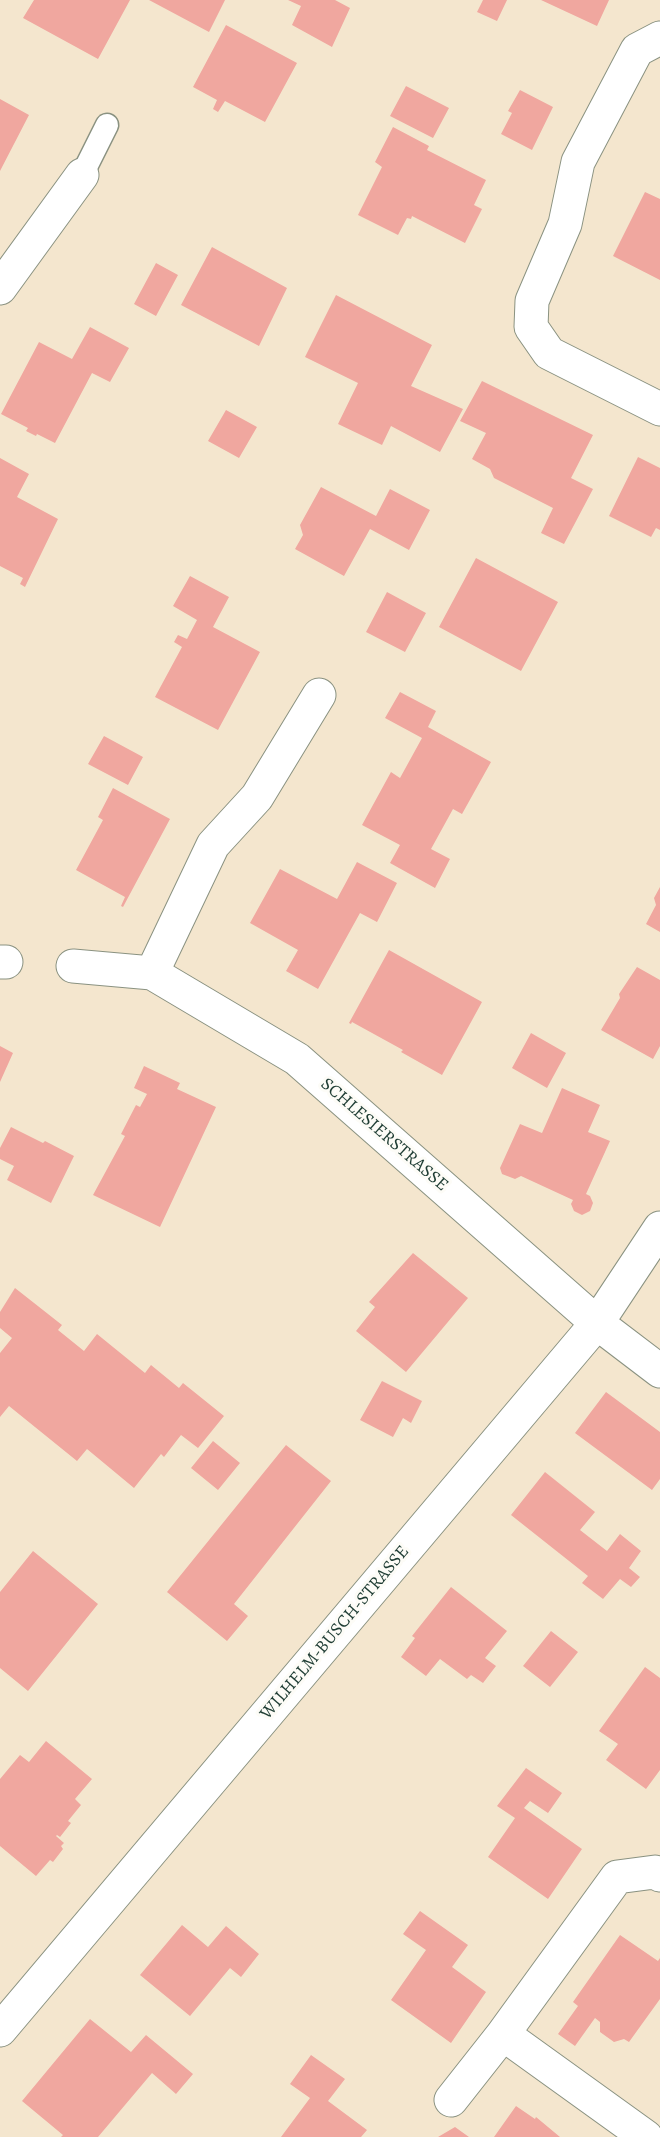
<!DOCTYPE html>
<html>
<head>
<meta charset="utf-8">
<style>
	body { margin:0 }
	canvas { display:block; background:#f4e6ce }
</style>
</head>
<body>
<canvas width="660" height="2137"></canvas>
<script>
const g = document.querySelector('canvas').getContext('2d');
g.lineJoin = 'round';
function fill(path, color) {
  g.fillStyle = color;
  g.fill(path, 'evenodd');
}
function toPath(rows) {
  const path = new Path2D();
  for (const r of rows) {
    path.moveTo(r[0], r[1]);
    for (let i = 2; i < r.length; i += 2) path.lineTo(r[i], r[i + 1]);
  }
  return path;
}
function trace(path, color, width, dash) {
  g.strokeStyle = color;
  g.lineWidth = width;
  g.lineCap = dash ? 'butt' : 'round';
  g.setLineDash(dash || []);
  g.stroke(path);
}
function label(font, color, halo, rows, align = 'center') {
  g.font = font + ' Alegreya,serif';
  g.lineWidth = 6;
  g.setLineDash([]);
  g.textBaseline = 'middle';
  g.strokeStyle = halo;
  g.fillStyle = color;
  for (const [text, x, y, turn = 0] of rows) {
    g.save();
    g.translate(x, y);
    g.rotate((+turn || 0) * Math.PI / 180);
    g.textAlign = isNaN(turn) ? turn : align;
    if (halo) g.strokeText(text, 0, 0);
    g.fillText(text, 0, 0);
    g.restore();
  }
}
const building = toPath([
	[34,0,130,0,98,59,23,18],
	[149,0,225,0,209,32],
	[288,0,335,0,350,8,332,47,292,25,301,6],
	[483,0,507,0,497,21,477,12],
	[541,0,609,0,597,26],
	[226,25,297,63,265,122,225,101,218,112,213,109,217,100,193,87],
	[406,86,449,108,433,138,390,116],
	[520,90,553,107,532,150,501,134,512,113,508,111],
	[0,99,29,115,0,171],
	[393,127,429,146,427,150,486,180,474,205,482,209,465,243,412,216,411,219,407,218,398,235,358,215,382,167,375,162],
	[645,192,660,199,660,280,613,256],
	[212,247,287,288,259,346,181,305],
	[156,263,178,275,156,316,134,304],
	[336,295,432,345,411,386,463,409,440,452,391,426,382,445,338,424,358,383,305,357],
	[90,327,129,348,110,382,92,373,55,443,37,434,36,436,26,431,28,428,1,414,39,342,72,359],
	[482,381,593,435,571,478,593,489,564,544,541,533,553,508,494,478,490,469,472,459,486,433,460,421],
	[226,410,257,427,239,458,208,441],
	[638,457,660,468,660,530,656,528,651,537,609,516],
	[0,458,29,474,17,497,58,519,25,587,20,584,23,578,0,566],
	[321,487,376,516,390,489,430,510,409,550,370,529,344,576,295,549,303,535,300,525],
	[476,558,558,602,521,671,439,627],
	[190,576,229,597,213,627,260,652,218,730,155,697,182,647,174,642,178,635,187,639,197,620,173,606],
	[387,592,426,613,405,652,366,632],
	[400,692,436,711,428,727,491,762,462,814,453,809,431,849,450,859,435,888,390,863,400,845,362,825,391,772,400,778,422,738,385,718],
	[104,736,143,757,128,785,88,764],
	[113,788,170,819,123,907,121,906,125,897,76,870,103,820,98,817],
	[357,862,397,883,377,922,360,913,318,989,286,971,298,950,250,923,280,869,337,899],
	[660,887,660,932,646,924,656,905,654,898],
	[389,950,482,1002,442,1075,401,1052,403,1050,352,1022,351,1024,349,1023],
	[637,967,660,980,660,1046,653,1059,601,1030,620,998,619,994],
	[531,1033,566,1053,547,1088,512,1068],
	[0,1046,13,1053,0,1082],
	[144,1066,180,1083,177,1089,216,1107,160,1227,93,1195,125,1136,121,1134,136,1105,140,1107,147,1094,134,1088],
	[562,1088,600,1105,588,1132,610,1141,586,1194,590,1196,593,1203,590,1211,582,1215,574,1211,571,1204,573,1200,521,1176,515,1179,502,1174,500,1168,520,1124,542,1133],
	[11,1127,43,1143,45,1141,74,1156,51,1203,7,1180,14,1166,0,1159,0,1148],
	[413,1253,468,1298,406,1372,356,1331,375,1307,369,1302],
	[15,1288,62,1325,58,1330,84,1351,97,1334,145,1373,151,1365,179,1388,183,1383,224,1416,198,1448,181,1435,164,1457,161,1454,134,1488,87,1449,77,1461,9,1406,0,1417,0,1353,12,1338,0,1328,0,1312],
	[382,1381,422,1401,411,1423,403,1418,393,1437,360,1420],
	[606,1392,660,1432,660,1479,652,1490,575,1433],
	[213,1441,240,1463,218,1490,191,1468],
	[286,1445,331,1481,234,1604,248,1616,227,1641,167,1592],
	[545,1472,595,1512,580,1530,607,1551,620,1534,641,1551,629,1568,640,1577,631,1587,620,1579,603,1599,582,1583,588,1576,511,1515],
	[33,1551,98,1604,28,1691,0,1668,0,1592],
	[451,1587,507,1631,485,1658,496,1666,483,1683,471,1675,467,1679,440,1659,426,1676,401,1657,415,1638,412,1636],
	[551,1631,578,1652,550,1687,523,1666],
	[645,1667,660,1678,660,1770,646,1789,606,1760,618,1744,599,1731],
	[46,1741,92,1779,75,1799,81,1805,68,1821,71,1823,60,1837,57,1835,56,1836,64,1843,61,1846,63,1849,53,1862,50,1860,36,1876,0,1846,0,1779,20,1755,29,1762],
	[526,1768,562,1793,548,1813,530,1801,524,1808,582,1849,548,1899,488,1857,515,1818,497,1806],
	[420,1911,468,1945,452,1967,486,1992,451,2043,391,2000,426,1950,403,1934],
	[182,1925,208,1947,226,1926,259,1954,241,1977,230,1968,190,2016,140,1975],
	[620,1935,658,1961,660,1958,660,1999,629,2042,624,2039,614,2042,600,2032,600,2022,595,2018,575,2046,558,2034,578,2006,573,2002],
	[90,2019,131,2052,146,2035,193,2074,176,2094,152,2073,98,2137,61,2137,63,2135,22,2101],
	[311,2055,345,2079,328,2101,367,2130,361,2137,281,2137,310,2098,290,2084],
	[516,2106,535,2119,536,2117,560,2137,494,2137],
	[455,2127,469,2137,438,2137]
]);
const service = toPath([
	[82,175,107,125]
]);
const minor = toPath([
	[660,38,637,50,578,162,565,224,532,301,531,327,549,353,660,409],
	[0,288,82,175],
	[0,962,6,962],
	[73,966,152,973,297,1059,597,1323,660,1371],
	[152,973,213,845,257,797,319,695],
	[0,2030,597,1323,660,1228],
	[503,2034,646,2137],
	[451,2100,503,2034,617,1877,655,1872,660,1875]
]);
const streetNames = [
	["SCHLESIERSTRASSE",384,1135,41],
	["WILHELM-BUSCH-STRASSE",335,1633,-50]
];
fill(building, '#f0a79f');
trace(service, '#8a9281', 25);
trace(minor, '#8a9281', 35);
trace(service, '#fff', 22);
trace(minor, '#fff', 33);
label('18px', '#1f3d34', '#fdfcf7', streetNames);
</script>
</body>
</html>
